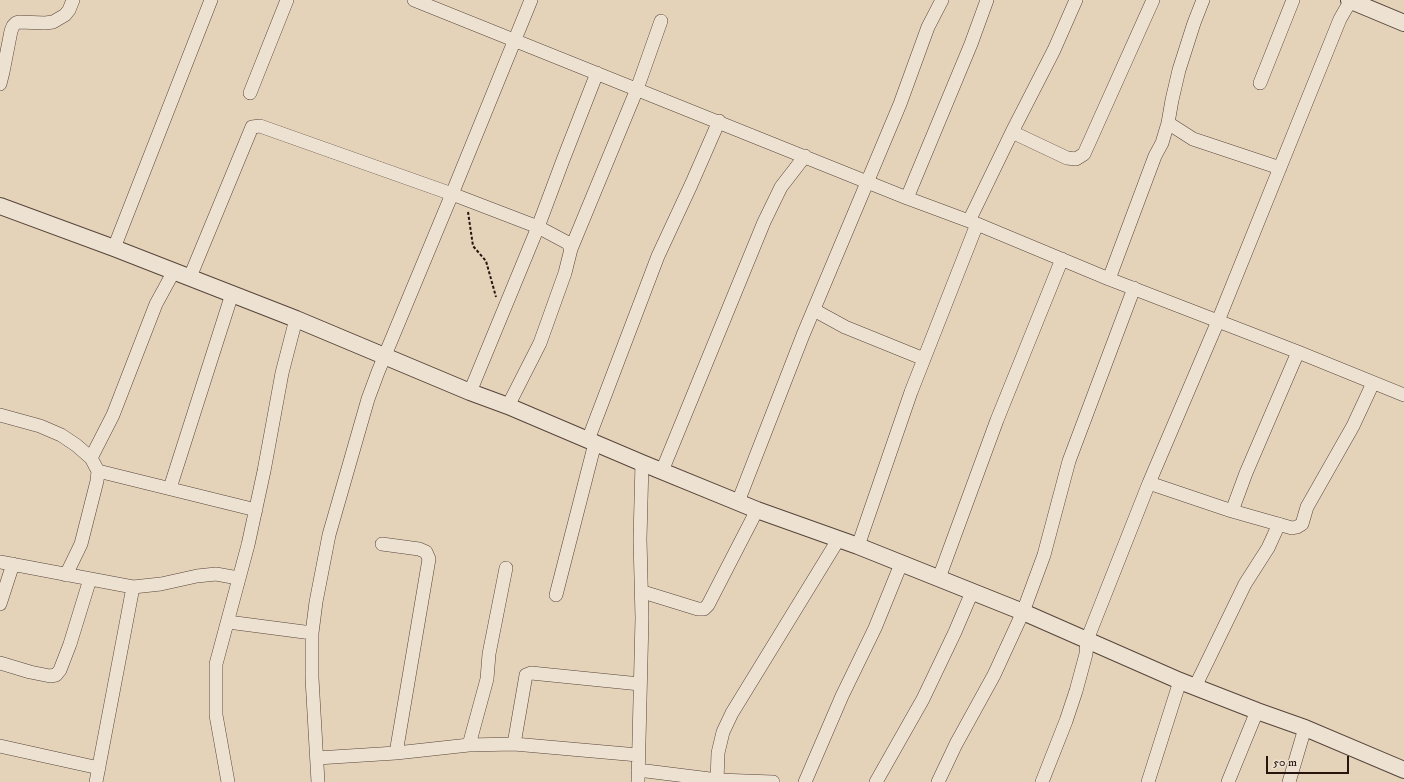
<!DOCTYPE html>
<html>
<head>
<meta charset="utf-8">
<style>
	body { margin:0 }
	#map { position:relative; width:1404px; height:782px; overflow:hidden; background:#e4d3b9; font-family:"IM FELL DW Pica",serif }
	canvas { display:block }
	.scale { position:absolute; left:1266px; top:756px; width:83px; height:18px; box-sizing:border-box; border:2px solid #26150f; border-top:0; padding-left:5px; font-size:12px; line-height:14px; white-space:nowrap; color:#26150f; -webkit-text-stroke:3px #ede2d2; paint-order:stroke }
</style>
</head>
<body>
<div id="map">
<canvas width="1404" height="782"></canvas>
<div class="scale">50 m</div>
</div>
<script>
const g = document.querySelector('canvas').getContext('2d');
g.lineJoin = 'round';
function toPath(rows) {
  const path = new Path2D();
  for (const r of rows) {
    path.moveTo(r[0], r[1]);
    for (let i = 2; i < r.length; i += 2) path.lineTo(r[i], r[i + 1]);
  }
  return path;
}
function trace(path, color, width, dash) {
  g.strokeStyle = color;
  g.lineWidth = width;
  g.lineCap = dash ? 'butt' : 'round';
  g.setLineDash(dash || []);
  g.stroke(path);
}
const path = toPath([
	[468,212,473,246,486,261,496,297]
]);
const minor = toPath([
	[414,0,907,198,977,224,1109,279,1298,352,1404,395],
	[1260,83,1293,0],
	[0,84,3,72,11,31,13,26,16,23,19,22,45,23,53,22,65,15,69,10,73,0],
	[250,93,287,0],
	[1168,123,1193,139,1280,168],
	[1012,132,1067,158,1076,159,1084,154,1153,0],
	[907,198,971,44,987,0],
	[969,221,1012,132,1054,50,1076,0],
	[114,248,211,0],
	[571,249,637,89,661,21],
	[190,277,252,127,260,126,452,194,538,227,568,243,571,249,565,273,540,343,508,406],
	[1109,279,1155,156,1162,143,1168,123,1172,100,1179,70,1194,23,1203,0],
	[814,310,845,327,924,359],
	[470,392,538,227,563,160,597,73],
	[0,415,40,426,61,435,76,445,91,458,98,471,256,510],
	[588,440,658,256,691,185,719,121],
	[91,458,113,415,156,304,174,271],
	[662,471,764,222,781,187,805,156],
	[1149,483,1232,511,1292,528,1297,527,1302,524,1307,507,1353,426,1373,383],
	[170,488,232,294],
	[738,502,803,335,900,104,928,27,942,0],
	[1232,511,1246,473,1298,352],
	[382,544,419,549,426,552,429,559,396,753],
	[858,546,911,392,977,224],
	[0,562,133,587,161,584,197,576,216,574,238,578],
	[66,575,81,544,97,481,98,471],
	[939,578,997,420,1062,259],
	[643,592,698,609,704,609,708,605,757,510],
	[556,595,595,443],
	[0,604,13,564],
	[228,622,312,633],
	[0,663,30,672,50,676,56,675,60,670,70,644,90,579],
	[1195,687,1245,584,1268,548,1279,524],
	[514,744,526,675,531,673,640,684],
	[469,745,487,679,489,654,506,568],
	[0,746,99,768],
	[317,758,396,753,469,745,514,744,638,755],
	[638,770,718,780,773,782],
	[96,782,133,587],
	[228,782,216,715,216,664,248,545,264,471,282,373,296,319],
	[318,782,312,678,312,633,316,602,329,535,368,399,378,372,452,194,531,0],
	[638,782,642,618,640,539,642,463],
	[717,782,718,753,723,732,732,713,838,540],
	[805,782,842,696,875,628,901,564],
	[876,782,923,699,955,632,972,592],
	[938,782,956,744,994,675,1023,612,1044,555,1069,461,1134,288],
	[1042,782,1066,721,1076,691,1086,654,1087,640,1149,483,1218,321,1340,19,1351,0],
	[1148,782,1180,681],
	[1228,782,1257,711],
	[1289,782,1305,728]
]);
const tertiary = toPath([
	[1349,0,1404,23],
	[0,206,114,248,296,319,470,392,508,406,642,463,757,510,858,546,1023,612,1180,681,1257,711,1305,728,1404,770]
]);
trace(minor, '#56443a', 14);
trace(tertiary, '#56443a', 18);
trace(path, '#26150f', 2, [3, 2]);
trace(minor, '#ede2d2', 13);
trace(tertiary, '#ede2d2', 16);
</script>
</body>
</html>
